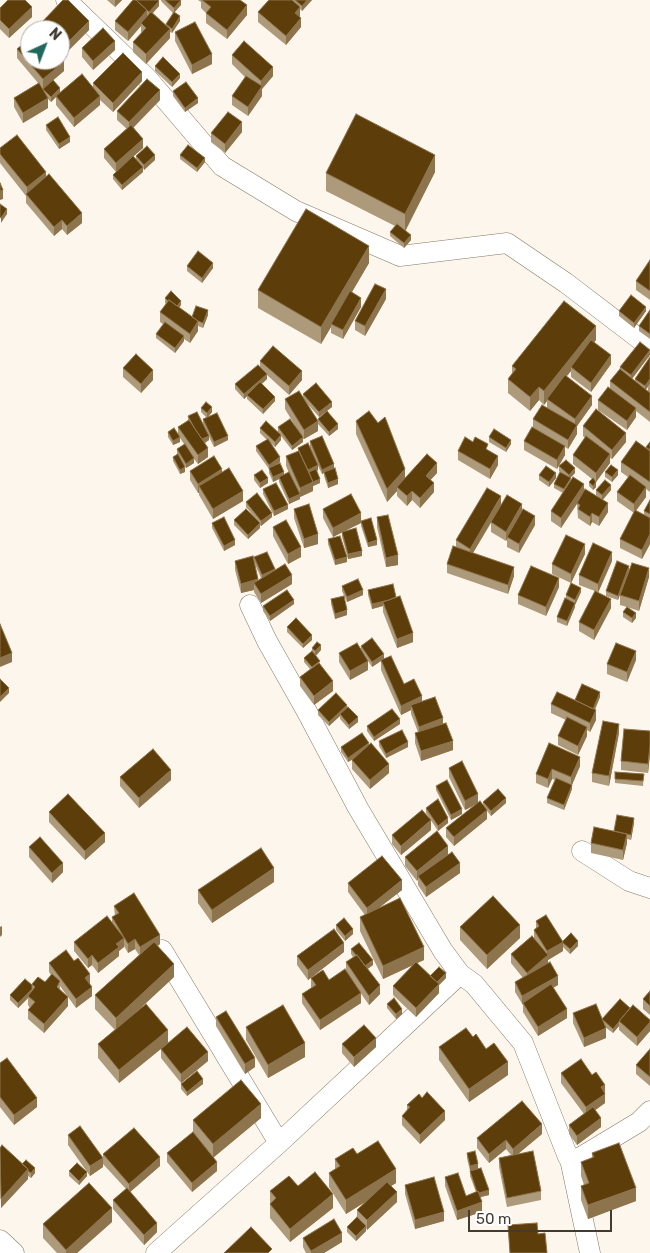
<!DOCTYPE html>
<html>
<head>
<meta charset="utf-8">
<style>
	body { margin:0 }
	#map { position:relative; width:650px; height:1253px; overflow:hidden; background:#fdf6ed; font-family:Rubik,sans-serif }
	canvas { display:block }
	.north { position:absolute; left:20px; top:20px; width:50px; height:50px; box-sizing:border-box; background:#fff; border:1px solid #b3b1ad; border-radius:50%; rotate:43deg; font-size:14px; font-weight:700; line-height:20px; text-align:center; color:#423b32 }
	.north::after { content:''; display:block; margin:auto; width:18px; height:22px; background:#21685c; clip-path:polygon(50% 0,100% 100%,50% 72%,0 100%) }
	.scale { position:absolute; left:468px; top:1210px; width:144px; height:22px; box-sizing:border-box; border:2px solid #423b32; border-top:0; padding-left:6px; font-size:15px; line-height:18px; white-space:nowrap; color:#423b32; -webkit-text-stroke:4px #fff; paint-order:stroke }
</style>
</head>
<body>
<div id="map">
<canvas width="650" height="1253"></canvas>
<div class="north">N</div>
<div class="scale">50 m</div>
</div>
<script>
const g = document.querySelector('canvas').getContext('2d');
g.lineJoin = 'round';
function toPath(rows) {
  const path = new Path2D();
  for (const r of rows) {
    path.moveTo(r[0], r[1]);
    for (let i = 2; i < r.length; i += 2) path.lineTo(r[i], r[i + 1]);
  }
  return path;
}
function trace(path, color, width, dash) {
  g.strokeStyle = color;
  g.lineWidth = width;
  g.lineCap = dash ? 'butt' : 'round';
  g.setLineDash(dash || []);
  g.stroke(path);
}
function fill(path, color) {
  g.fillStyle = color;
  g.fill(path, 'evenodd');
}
const street = toPath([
	[66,0,147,78,222,166,296,211,400,256,507,243,566,283,650,347],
	[250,605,267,641,306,710,358,808,443,951,460,974,474,984,523,1043,568,1157,575,1159,581,1157,639,1122,650,1111],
	[582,851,629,881,650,888],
	[162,950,279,1143],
	[570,1159,590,1253],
	[0,1240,14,1253],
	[156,1253,279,1143,460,974]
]);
const wall = toPath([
	[107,0,122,0,115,7],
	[132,0,158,0,159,6,153,13,166,25,173,13,161,1,161,0,181,0,181,5,174,12,180,21,172,33,170,32,170,38,146,64,133,52,133,42,142,33,141,32,141,26,128,41,115,30,115,21,132,1],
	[198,0,240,0,247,15,227,39,206,23,206,13,201,8,201,2],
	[269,0,312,0,302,11,300,9,299,17,301,27,286,45,258,22,258,12],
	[0,8,32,17,9,38,0,29],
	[42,22,89,30,65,54,61,50,60,58,64,71,53,80,60,92,93,87,93,83,142,81,113,112,100,100,100,105,74,127,56,105,56,97,51,102,48,99,48,108,23,123,14,107,14,98,38,83,17,58,17,49,60,60,60,30,39,30,42,28],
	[175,32,212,64,192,74,175,41],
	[82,48,115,50,93,70,82,57],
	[232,55,273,76,262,89,262,96,248,116,232,105,232,96,245,77,232,64],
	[155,66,180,78,172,87,155,71],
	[173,91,198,103,185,112,173,96],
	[160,100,133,128,143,148,133,156,136,160,136,156,155,160,144,170,143,168,143,172,122,190,113,179,113,175,116,172,104,158,104,149,127,129,117,120,117,111],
	[46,125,70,142,59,149,46,130],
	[242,132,225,153,211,142,211,133],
	[0,148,46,176,82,223,67,235,62,229,54,236,26,203,26,196,0,163],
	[180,155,205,162,197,172,180,159],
	[435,172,406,230,411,240,404,248,390,236,390,232,395,226,326,191,326,173],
	[650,260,650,300,636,290,636,281],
	[369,263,352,292,361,307,343,339,331,333,331,327,321,344,258,308,258,290],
	[187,266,213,268,202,283,187,271],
	[165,298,181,305,179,308,192,317,208,315,203,328,198,326,198,331,190,343,184,339,184,341,175,353,156,338,156,334,163,324,160,322,160,312,166,304,165,303],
	[386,299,365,336,355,330,355,321],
	[650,310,650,339,639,331,639,326],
	[619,311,646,311,634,328,619,316],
	[596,340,594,342,611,364,591,392,571,377,571,371,566,377,592,405,577,426,577,434,568,449,565,447,565,455,557,469,524,450,524,441,533,428,533,419,547,408,547,401,544,405,539,400,530,411,508,393,508,379,512,373,512,366],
	[650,355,632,379,635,381,635,379,650,357,646,390,648,391,648,387,650,384,650,422,636,411,636,417,627,430,598,410,598,400,610,389,610,381,620,369,620,367],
	[260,361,302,380,289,395,267,375,267,379,262,384,275,401,263,414,247,399,247,396,244,399,235,389,235,384,260,367],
	[123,368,153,380,141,393,123,377],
	[303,394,332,407,319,417,304,400,318,431,304,439,303,439,303,442,292,450,281,436,281,440,275,447,271,443,280,462,275,465,284,475,289,473,286,466,286,456,298,451,298,448,310,446,310,441,334,468,338,484,328,488,324,476,324,473,322,474,318,466,318,470,317,471,320,483,313,486,313,491,300,497,300,496,300,499,289,504,279,482,279,479,273,482,269,473,269,469,256,451,256,446,267,440,260,433,260,428,280,435,278,432,278,427,297,429,285,409,285,399,303,398],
	[201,408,212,412,208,417,228,440,214,447,209,437,209,440,205,443,208,457,198,464,194,459,194,463,186,468,184,465,185,472,180,474,173,461,173,457,177,454,177,449,184,444,180,438,180,442,173,445,168,437,168,432,178,435,178,427,188,421,188,416,203,424,203,419,207,418,201,412],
	[318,419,338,429,329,436,318,424],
	[356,421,405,478,437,473,430,480,434,492,420,508,412,500,407,506,397,496,397,491,387,502,356,434],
	[583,426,626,442,612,459,610,458,610,463,596,482,596,487,593,490,589,486,589,482,592,479,573,464,573,455,585,438,583,436],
	[489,437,511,444,506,452,489,442],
	[650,442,650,492,646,489,646,497,636,511,644,515,644,511,650,500,650,544,642,559,620,548,620,539,634,513,617,501,617,492,628,477,621,472,621,462,646,449,646,447],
	[488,450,498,465,490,479,458,460,458,451],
	[559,466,575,473,570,478,571,481,584,491,599,497,596,495,596,490,611,490,603,500,608,512,599,526,592,522,590,526,578,518,577,504,561,528,551,521,551,511,563,493,554,488,554,484,562,473,559,471],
	[190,471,222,472,243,501,213,519,199,495,199,493,198,493,190,480],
	[605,472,618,475,612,482,605,477],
	[254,475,268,483,260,488,254,480],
	[539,475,556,478,549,487,539,480],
	[263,489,288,509,274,516,263,494],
	[246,502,272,517,261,526,260,525,260,528,248,539,234,525,234,520,253,516,246,507],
	[501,505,522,510,535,525,519,553,507,547,507,539,506,541,491,532,491,523,473,553,514,576,508,594,447,573,447,564,456,547,456,540],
	[294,509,318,544,304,548,294,518],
	[323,509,361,523,342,532,362,556,348,559,342,537,342,532,333,537,323,518],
	[377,517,398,565,386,567,377,527],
	[361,521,377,545,368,547,361,526],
	[212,523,235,545,224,551,212,528],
	[273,527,301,557,288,564,273,536],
	[328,539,347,562,335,565,328,544],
	[585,554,571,583,552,574,552,564],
	[254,557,275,569,292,584,261,603,254,592,254,590,241,593,235,570,235,561,258,580,261,578,254,562],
	[612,561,598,592,611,608,594,640,579,631,579,622,595,591,579,585,579,575],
	[629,570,649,577,639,611,627,607,636,618,632,623,623,617,623,612,627,607,620,605,620,595,627,577,618,600,606,596,606,591],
	[342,586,363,595,347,602,342,591],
	[559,587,546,616,518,604,518,595],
	[368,590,396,597,413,642,397,648,383,612,383,606,372,609,368,595],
	[581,592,575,605,575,607,567,626,557,622,557,617,566,599,566,595],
	[331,599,347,615,335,619,331,604],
	[294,604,270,621,263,611,263,606],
	[287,627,312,640,303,648,287,632],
	[361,646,384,659,404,684,443,724,453,750,421,761,415,743,415,733,418,732,411,714,411,710,401,715,381,670,381,661,372,667,368,661,368,670,350,680,339,662,339,653,361,648],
	[312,648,321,650,316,656,333,691,314,705,300,686,300,677,310,669,304,662,304,658,312,651],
	[636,660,627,682,607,674,607,664],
	[600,697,595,710,596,720,590,732,587,730,587,736,578,755,558,745,558,736,566,720,551,713,551,704],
	[347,707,358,722,349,729,340,719,340,716,329,726,318,715,318,710],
	[400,724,374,741,367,731,367,726],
	[650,731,650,754,648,773,621,770,621,761],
	[619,733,609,786,592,782,592,773],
	[379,741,408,747,386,758,379,746],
	[549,743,580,766,572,785,572,789,564,810,547,803,547,798,555,780,552,779,548,788,536,783,536,774],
	[369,745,389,773,370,789,352,769,352,760,348,762,341,752,341,747],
	[449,768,478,802,483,805,483,802,506,803,491,816,487,811,487,819,454,846,446,837,446,828,474,806,465,810,449,777],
	[615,772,644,774,643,786,615,783],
	[120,777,171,780,139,808,120,786],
	[436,786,462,814,451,820,436,790],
	[426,808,448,823,438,831,426,813],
	[49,812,105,842,85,860,49,822],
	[634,823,631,840,627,839,627,843,623,860,591,853,591,843,614,831],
	[431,830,401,855,392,844,392,835],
	[29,847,63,872,52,883,29,857],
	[448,855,460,873,426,897,418,885,418,879,417,881,405,866,405,857],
	[274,882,212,923,198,903,198,890],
	[348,883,402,890,379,908,424,960,417,963,430,976,446,978,439,985,439,993,416,1017,393,995,393,986,413,965,383,979,360,931,360,917,365,915,348,892],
	[114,906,160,944,158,946,174,977,135,1013,168,1043,208,1061,181,1083,161,1058,161,1049,119,1083,98,1058,98,1044,115,1030,95,1009,95,995,139,955,135,949,128,953,124,946,124,947,119,951,119,956,98,973,92,965,88,968,74,951,74,942,112,923,112,917,115,916],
	[536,921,562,941,578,946,570,954,563,947,563,951,548,960,548,963,558,985,553,988,567,1018,538,1036,523,1012,523,1005,515,992,515,982,523,978,511,963,511,954,534,938,534,930,536,928],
	[336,925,353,934,345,941,336,930],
	[460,927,520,938,487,969,460,940],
	[351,949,373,965,367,969,380,994,369,1005,355,985,361,1003,320,1030,302,1003,302,994,311,988,311,978,329,980,346,971,346,962,353,957,351,954],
	[344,952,308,980,297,965,297,956],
	[49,963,90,983,92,996,76,1008,60,986,60,989,68,1006,44,1033,28,1019,28,1010,30,1008,28,1005,28,998,18,1008,10,1000,10,995,32,985,45,982,51,975,49,972],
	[650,991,650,1015,643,1009,643,999],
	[387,1004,402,1014,396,1019,387,1008],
	[630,1008,650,1020,650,1031,637,1046,619,1030,619,1026,613,1033,605,1027,606,1038,584,1047,573,1023,573,1013,602,1019],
	[216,1017,255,1067,245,1074,216,1026],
	[246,1027,305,1057,268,1078,246,1040],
	[473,1037,486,1049,508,1075,469,1102,439,1060,439,1047],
	[342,1044,376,1047,354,1067,342,1053],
	[650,1049,650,1086,636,1074,636,1065],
	[0,1063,37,1107,14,1125,0,1107],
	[561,1073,605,1093,605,1103,595,1110,601,1127,577,1145,569,1134,569,1125,584,1114,561,1083],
	[181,1084,203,1084,187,1096,181,1089],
	[422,1098,445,1120,420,1144,402,1125,402,1116,407,1110,407,1105],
	[261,1118,213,1157,217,1171,192,1192,167,1162,167,1153,193,1132,193,1120],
	[542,1134,518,1154,541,1191,541,1200,507,1207,499,1167,499,1158,511,1155,506,1149,489,1163,477,1148,477,1138],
	[68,1135,103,1167,90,1176,68,1145],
	[0,1148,35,1173,31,1178,28,1176,28,1179,1,1208],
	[467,1153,478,1169,489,1195,480,1197,482,1212,457,1220,445,1186,445,1177,466,1196,476,1192,470,1176,470,1171,467,1158],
	[592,1153,636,1201,588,1219,581,1200,581,1186,584,1185,581,1176,581,1162,592,1158],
	[103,1154,160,1166,130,1192,157,1232,144,1245,113,1209,113,1200,126,1189,103,1164],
	[357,1154,396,1183,391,1186,397,1202,367,1230,366,1228,366,1231,356,1241,347,1232,347,1227,357,1218,357,1210,366,1201,346,1214,329,1187,329,1173,335,1169,335,1159],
	[69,1171,87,1176,79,1185,69,1176],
	[405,1185,444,1221,415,1229,405,1194],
	[298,1186,333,1208,290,1242,270,1218,270,1191],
	[112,1222,77,1253,57,1253,43,1238,43,1224],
	[508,1225,538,1234,547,1253,510,1253],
	[303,1238,342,1242,324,1253,306,1253,303,1247]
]);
const shadedWall = toPath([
	[115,0,122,0,115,7],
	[181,0,181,5,174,13,174,8],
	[307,0,312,0,302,11,302,6],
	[159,1,159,6,149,17,149,12],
	[247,5,247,15,227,39,227,30],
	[32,7,32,17,9,38,9,29],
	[300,7,300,16,295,22,295,13],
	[147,10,147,19,141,23,141,26,128,41,128,32],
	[180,16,180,21,172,33,172,29],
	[301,18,301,27,286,45,286,36],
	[89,21,89,30,65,54,65,45],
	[170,29,170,38,146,64,146,54],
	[115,41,115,50,93,70,93,61],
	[61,48,61,57,60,58,60,49],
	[212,54,212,64,192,74,192,65],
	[64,62,64,71,43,89,43,79],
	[273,67,273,76,262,89,262,96,248,116,248,107,261,88,261,81],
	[142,72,142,81,113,112,113,103],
	[180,74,180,78,172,87,172,82],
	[60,88,60,93,51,102,51,97],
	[160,90,160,100,129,132,129,122],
	[100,96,100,105,74,127,74,118],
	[48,98,48,108,23,123,23,113],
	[198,98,198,103,185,112,185,108],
	[242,122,242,132,225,153,225,144],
	[70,137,70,142,59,149,59,144],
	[143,139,143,148,116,172,116,163],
	[155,155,155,160,144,170,144,165],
	[435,155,435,172,405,231,405,214],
	[205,158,205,162,197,172,197,168],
	[143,167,143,172,122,190,122,185],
	[46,172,46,181,27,194,27,187],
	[3,190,3,199,0,200,0,191],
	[7,209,7,214,1,223,1,218],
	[82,213,82,223,67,235,67,226],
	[62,220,62,229,54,236,54,227],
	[411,235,411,240,404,248,404,243],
	[369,246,369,263,333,324,331,324,331,327,321,344,321,327],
	[213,263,213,268,202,283,202,278],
	[386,289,386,299,365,336,365,326],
	[361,298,361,307,343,339,343,330],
	[181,301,181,305,175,312,175,308],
	[646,307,646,311,634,328,634,323],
	[208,310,208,315,203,328,203,323],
	[198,321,198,331,190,343,190,334],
	[596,326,596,340,573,369,571,367,571,371,548,399,547,399,547,401,544,405,544,391],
	[184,336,184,341,175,353,175,348],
	[650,350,650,355,631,380,631,375],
	[611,355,611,364,591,392,591,383],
	[153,370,153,380,141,393,141,384],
	[302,371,302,380,289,395,289,386],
	[267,374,267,379,244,399,244,394],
	[650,379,650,384,645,391,645,386],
	[539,387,539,400,530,411,530,397],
	[592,396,592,405,577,426,577,434,568,449,568,440,575,428,575,419],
	[275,397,275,401,263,414,263,409],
	[332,402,332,407,319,417,319,412],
	[212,407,212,412,207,418,207,413],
	[636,408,636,417,627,430,627,421],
	[318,421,318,431,304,439,304,430],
	[338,424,338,429,329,436,329,432],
	[626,433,626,442,612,459,612,450],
	[281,435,281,440,275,447,275,442],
	[209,436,209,440,201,445,201,440],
	[228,436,228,440,214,447,214,442],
	[180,437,180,442,173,445,173,441],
	[303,437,303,442,292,450,292,446],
	[511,440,511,444,506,452,506,448],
	[565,446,565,455,557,469,557,460],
	[208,448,208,457,198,464,198,455],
	[610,454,610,463,596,482,596,473],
	[498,456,498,465,490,479,490,469],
	[280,457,280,462,269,470,269,465],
	[194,458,194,463,186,468,186,464],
	[437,463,437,473,426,485,426,476],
	[334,464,334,469,324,472,324,473,322,474,322,470],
	[318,465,318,470,309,474,308,470],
	[185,467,185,472,180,474,180,470],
	[575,468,575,473,569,479,569,475],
	[222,469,222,479,199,486,199,493,198,493,198,484],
	[405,469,405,482,397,487,397,491,387,502,387,489],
	[618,470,618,475,612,482,612,477],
	[284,472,284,477,279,477,279,479,273,482,273,477],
	[556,473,556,478,549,487,549,482],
	[268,478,268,483,260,488,260,483],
	[320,479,320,483,313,486,313,491,300,497,300,488],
	[338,479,338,484,328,488,328,483],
	[596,482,596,487,593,490,593,486],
	[434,483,434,492,420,508,420,498],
	[584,484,584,493,561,528,561,518],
	[611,485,611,490,602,500,602,495],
	[646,487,646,497,634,513,634,504],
	[243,491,243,501,213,519,213,509],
	[412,491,412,500,407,506,407,496],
	[300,494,300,499,289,504,289,499],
	[501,496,501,505,470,558,470,549],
	[608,503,608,512,599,526,599,517],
	[522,504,522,514,506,541,506,532],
	[288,505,288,509,274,516,274,511],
	[272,513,272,517,261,526,261,521],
	[361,513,361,523,333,537,333,528],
	[592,513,592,522,590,526,590,517],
	[535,516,535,525,519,553,519,544],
	[260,523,260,528,248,539,248,535],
	[318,534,318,544,304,548,304,539],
	[650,534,650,544,642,559,642,550],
	[235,540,235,545,224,551,224,546],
	[377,540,377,545,368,547,368,543],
	[585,544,585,554,571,583,571,574],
	[301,547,301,557,288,564,288,554],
	[362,551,362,556,348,559,348,554],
	[612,552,612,561,598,593,598,584],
	[398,555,398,565,386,567,386,558],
	[347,557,347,562,335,565,335,560],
	[629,566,629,570,618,600,618,596],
	[514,567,514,576,508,594,508,585],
	[649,568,649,577,639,611,639,601],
	[275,569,275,574,262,579,262,575],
	[292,575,292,584,261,603,261,594],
	[559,578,559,587,546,616,546,607],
	[258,579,258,589,254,583,254,590,241,593,241,584],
	[581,588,581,592,575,605,575,600],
	[363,590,363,595,347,602,347,597],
	[397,598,383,602,383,606,372,609,372,604],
	[611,599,611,608,594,640,594,630],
	[294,600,294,604,270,621,270,616],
	[575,603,575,607,567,626,567,621],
	[347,610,347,615,335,619,335,614],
	[636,613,636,618,632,623,632,618],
	[413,633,413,642,397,648,397,639],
	[312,635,312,640,303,648,303,644],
	[321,645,321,650,315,656,315,651],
	[636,651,636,660,627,682,627,672],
	[12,653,12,662,0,667,0,658],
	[384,654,384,659,372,667,372,662],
	[368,661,368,670,350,680,350,671],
	[333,681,333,691,314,705,314,696],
	[9,688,9,693,0,702,0,697],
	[600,692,600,697,593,713,593,709],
	[422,696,422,706,411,705,411,710,401,715,401,706],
	[347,705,347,709,340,714,340,716,329,726,329,722],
	[596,710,596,720,590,732,590,723],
	[358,717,358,722,349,729,349,725],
	[443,718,443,728,419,736,419,727],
	[400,719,400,724,374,741,374,737],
	[619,724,619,733,609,786,609,776],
	[587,727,587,736,578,755,578,746],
	[453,741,453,750,421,761,421,751],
	[408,742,408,747,386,758,386,754],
	[369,743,369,748,348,762,348,758],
	[650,745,650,754,648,773,648,764],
	[580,757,580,766,571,787,571,777],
	[389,764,389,773,370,789,370,780],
	[552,769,552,779,548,788,548,779],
	[171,770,171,780,139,808,139,798],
	[572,785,572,789,564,810,564,805],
	[478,794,478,803,465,810,465,801],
	[506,798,506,803,491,816,491,811],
	[462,809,462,814,451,820,451,815],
	[487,810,487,819,454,846,454,837],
	[448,818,448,823,438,831,438,826],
	[634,818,634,823,631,840,631,835],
	[431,820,431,830,401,855,401,846],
	[105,833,105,842,85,860,85,851],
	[627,834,627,843,623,860,623,850],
	[448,846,448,855,418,876,418,879,417,881,417,871],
	[63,863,63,872,52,883,52,873],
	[460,863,460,873,426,897,426,887],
	[274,868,274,882,212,923,212,910],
	[402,880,402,890,367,917,367,908],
	[520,925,520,938,487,969,487,955],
	[2,926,2,935,0,937,0,927],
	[353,929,353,934,345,941,345,936],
	[160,935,160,944,140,956,140,947],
	[124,938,124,947,119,951,119,956,98,973,98,963,116,944],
	[135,939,135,949,128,953,128,944],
	[578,941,578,946,570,954,570,949],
	[563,942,563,951,548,960,548,964,527,982,527,973,547,956,547,951],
	[344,943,344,952,308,980,308,970],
	[424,947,424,960,383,979,383,966],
	[92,955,92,965,88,968,88,959],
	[373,960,373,965,365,971,365,966],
	[174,964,174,977,116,1031,116,1018],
	[446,973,446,978,439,985,439,993,416,1017,416,1008,437,982],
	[90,974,90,983,85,987,85,978],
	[558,976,558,985,524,1004,523,1003,522,1005,522,996],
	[380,985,380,994,369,1005,369,996],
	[92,987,92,996,76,1008,76,999],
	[32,989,32,994,28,996,28,998,18,1008,18,1003],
	[361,993,361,1003,320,1030,320,1020],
	[68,997,68,1006,44,1033,44,1024],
	[402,1009,402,1014,396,1019,396,1014],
	[567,1009,567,1018,538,1036,538,1027],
	[619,1021,619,1026,613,1033,613,1029],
	[650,1022,650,1031,637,1046,637,1037],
	[606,1028,606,1038,584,1047,584,1038],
	[168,1030,168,1043,119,1083,119,1070],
	[376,1038,376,1047,354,1067,354,1057],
	[305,1043,305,1057,268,1078,268,1065],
	[208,1052,208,1061,181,1083,181,1074],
	[255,1058,255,1067,245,1074,245,1064],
	[508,1062,508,1075,469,1102,469,1089],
	[203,1079,203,1084,187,1096,187,1092],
	[605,1085,605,1103,586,1117,586,1107,601,1087],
	[37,1098,37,1107,14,1125,14,1115],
	[261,1104,261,1118,213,1158,213,1144],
	[445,1111,445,1120,420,1144,420,1135],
	[601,1118,601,1127,577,1145,577,1136],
	[542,1124,542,1134,513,1158,513,1149],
	[506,1140,506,1149,489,1163,489,1154],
	[160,1157,160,1166,129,1193,129,1184],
	[103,1158,103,1167,90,1176,90,1166],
	[217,1162,217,1171,192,1192,192,1183],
	[478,1164,478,1169,470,1171,470,1166],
	[35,1168,35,1173,31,1178,31,1173],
	[28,1169,28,1179,1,1208,1,1199],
	[396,1169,396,1183,346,1214,346,1200],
	[87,1172,87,1176,79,1185,79,1181],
	[636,1188,636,1201,588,1219,588,1205],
	[489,1190,489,1195,477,1198,477,1193],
	[397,1192,397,1202,367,1230,367,1220],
	[333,1194,333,1208,290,1242,290,1229],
	[482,1202,482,1212,457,1220,457,1211],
	[112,1208,112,1222,77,1253,66,1253,66,1250],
	[444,1212,444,1221,415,1229,415,1220],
	[157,1223,157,1232,144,1245,144,1235],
	[366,1226,366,1231,356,1241,356,1236],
	[342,1233,342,1242,324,1253,311,1253,311,1251]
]);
const building = toPath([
	[8,0,25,0,32,7,9,29,0,20,0,8,8,0],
	[63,0,68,0,89,21,65,45,60,40,60,30,50,30,42,22,63,0],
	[133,0,136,0,147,10,128,32,115,21,133,0],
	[136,0,158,0,159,1,149,12,136,0],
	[165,0,181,0,174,8,165,0],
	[202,0,240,0,247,5,227,30,206,13,211,7,202,0],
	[269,0,292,0,300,7,295,13,301,18,286,36,258,12,269,0],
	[295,0,307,0,302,6,295,0],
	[151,12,170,29,146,54,133,42,146,28,141,23,151,12],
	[174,12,180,16,172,29,166,24,174,12],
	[195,22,212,54,192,65,175,32,195,22],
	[43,27,46,30,39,30,43,27],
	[103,28,115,41,93,61,82,48,103,28],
	[30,38,30,60,60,60,60,57,64,62,43,79,17,49,30,38],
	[244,41,273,67,261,81,232,55,244,41],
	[123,53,142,72,113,103,93,83,123,53],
	[163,57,180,74,172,82,155,66,163,57],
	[82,74,100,96,74,118,56,96,82,74],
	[246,76,262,86,248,107,232,96,246,76],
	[147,79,160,90,129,122,117,111,147,79],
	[53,80,60,88,51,97,43,89,53,80],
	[186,82,198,98,185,108,173,91,186,82],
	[39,83,48,98,23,113,14,98,39,83],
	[228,112,242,122,225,144,211,133,228,112],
	[356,114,435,155,405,214,326,173,356,114],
	[58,117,70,137,59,144,46,125,58,117],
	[131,125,143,139,116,163,104,149,131,125],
	[17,135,46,172,27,187,0,154,0,148,17,135],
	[188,145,205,158,197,168,180,155,188,145],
	[147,146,155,155,144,165,136,156,147,146],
	[133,156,143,167,122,185,113,175,133,156],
	[49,174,82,213,67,226,62,220,54,227,26,194,49,174],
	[0,183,3,190,0,191,0,183],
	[0,204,7,209,1,218,0,217,0,204],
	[306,209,369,246,321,327,258,290,306,209],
	[397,224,411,235,404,243,390,232,397,224],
	[198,251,213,263,202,278,187,266,198,251],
	[650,260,650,291,636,281,650,260],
	[375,284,386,289,365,326,355,321,375,284],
	[171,291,181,301,177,306,169,300,168,301,165,298,171,291],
	[350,291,361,298,343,330,331,324,350,291],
	[631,295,646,307,634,323,619,311,631,295],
	[169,300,198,321,190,334,160,312,169,300],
	[564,301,596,326,544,391,539,387,530,397,508,379,516,369,512,366,564,301],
	[196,306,208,310,203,323,198,321,192,317,196,306],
	[650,310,650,334,639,326,650,310],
	[165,322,184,336,175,348,156,334,165,322],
	[591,340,611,355,591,383,571,367,591,340],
	[640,342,650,350,631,375,620,367,640,342],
	[273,346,302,371,289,386,260,361,273,346],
	[136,354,153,370,141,384,123,368,136,354],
	[650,357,650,379,645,386,635,379,650,357],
	[258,365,267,374,244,394,235,384,258,365],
	[620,369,650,393,650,412,610,381,620,369],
	[565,375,592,396,575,419,547,399,565,375],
	[260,382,275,397,263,409,247,395,260,382],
	[316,383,332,402,319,412,303,394,316,383],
	[608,387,636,408,627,421,598,400,608,387],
	[299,391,318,421,304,430,285,399,299,391],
	[206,402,212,407,207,413,201,408,206,402],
	[542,405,577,425,568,440,533,419,542,405],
	[596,409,626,433,612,450,583,426,596,409],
	[327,411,338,424,329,432,318,419,327,411],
	[369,411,378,423,385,417,405,469,387,489,356,421,369,411],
	[197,412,209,436,202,439,195,429,188,416,197,412],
	[217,413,228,436,214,442,203,419,217,413],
	[290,419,303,437,292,446,278,427,290,419],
	[189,420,208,448,198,455,178,427,189,420],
	[266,421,281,435,275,442,260,428,266,421],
	[532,427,565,446,557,460,524,441,532,427],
	[174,428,180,437,173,441,168,432,174,428],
	[494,429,511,440,506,448,489,437,494,429],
	[322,436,334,464,322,470,310,441,322,436],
	[586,436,610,454,596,473,573,455,586,436],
	[465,437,473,442,475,437,488,444,486,449,498,456,490,469,458,451,465,437],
	[268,439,280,457,269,465,256,446,268,439],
	[636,441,650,451,650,482,621,462,636,441],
	[650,442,650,450,646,447,650,442],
	[308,443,318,465,308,470,299,451,298,448,308,443],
	[185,444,194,458,186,464,177,449,185,444],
	[299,451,313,482,300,488,286,456,299,451],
	[178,454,185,467,180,470,173,457,178,454],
	[427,454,437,463,426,476,434,483,420,498,412,491,407,496,397,487,427,454],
	[214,456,222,469,198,484,190,471,214,456],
	[566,460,575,468,569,475,559,466,566,460],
	[280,463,284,472,273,477,269,468,280,463],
	[611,465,618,470,612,477,605,472,611,465],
	[546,466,556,473,549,482,539,475,546,466],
	[229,468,243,491,213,509,199,486,229,468],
	[335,468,338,479,328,483,324,472,335,468],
	[316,469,320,479,313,482,309,472,316,469],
	[262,470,268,478,260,483,254,475,262,470],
	[289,472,300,494,289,499,279,477,289,472],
	[560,472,571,478,564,489,554,484,560,472],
	[630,475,646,487,634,504,617,492,630,475],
	[573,477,584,484,561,518,551,511,573,477],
	[593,478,596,482,593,486,589,482,593,478],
	[605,480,611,485,602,495,596,490,605,480],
	[276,483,288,505,274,511,263,489,276,483],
	[487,488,501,496,470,549,456,540,487,488],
	[585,489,608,503,599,517,592,513,590,517,578,509,580,505,577,503,585,489],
	[257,493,272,513,261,521,246,502,257,493],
	[351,494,361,513,333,528,323,509,351,494],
	[507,495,522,504,506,532,491,522,507,495],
	[650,500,650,514,644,511,650,500],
	[309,504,318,534,304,539,294,509,309,504],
	[246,509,260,523,248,535,234,520,246,509],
	[523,509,535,516,519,544,507,537,523,509],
	[635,510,650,518,650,534,642,550,620,539,635,510],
	[388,515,398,555,386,558,377,517,388,515],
	[224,517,235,540,224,546,212,523,224,517],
	[371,518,377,540,368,543,361,521,371,518],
	[286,520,301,547,288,554,273,527,286,520],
	[356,528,362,551,348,554,342,532,356,528],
	[566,535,585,544,571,574,552,564,566,535],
	[340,536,347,557,335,560,328,539,340,536],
	[593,543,612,552,598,584,579,575,593,543],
	[453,546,514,567,508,585,447,564,453,546],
	[267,552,275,569,262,575,254,557,267,552],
	[253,556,258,579,241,584,235,561,253,556],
	[617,561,629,566,618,596,606,591,617,561],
	[632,563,649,568,639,601,620,595,632,563],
	[285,564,292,575,261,594,254,583,285,564],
	[531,566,559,578,546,607,518,595,531,566],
	[358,579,363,590,347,597,342,586,358,579],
	[571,583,581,588,575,600,566,595,571,583],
	[393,584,396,597,389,600,372,604,368,590,393,584],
	[287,590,294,600,270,616,263,606,287,590],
	[595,591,611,599,594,630,579,622,595,591],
	[344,596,347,610,335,614,331,599,344,596],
	[400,596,413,633,397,639,383,602,400,596],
	[565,598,575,603,567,621,557,617,565,598],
	[627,607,636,613,632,618,623,612,627,607],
	[296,618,312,635,303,644,287,627,296,618],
	[0,624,12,653,0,658,0,624],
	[372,638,384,654,372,662,361,646,372,638],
	[317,642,321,645,315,651,312,648,317,642],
	[357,643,368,661,350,671,339,653,357,643],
	[616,643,636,651,627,672,607,664,616,643],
	[312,651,320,661,312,667,304,658,312,651],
	[391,656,404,684,414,679,422,696,401,706,381,660,391,656],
	[319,663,333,681,314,696,300,677,319,663],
	[0,679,9,688,0,697,0,679],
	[582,684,600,692,593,709,575,700,582,684],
	[557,692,596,710,590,723,551,704,557,692],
	[336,693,347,705,329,722,318,710,336,693],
	[435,697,443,718,419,727,411,705,435,697],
	[348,707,358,717,349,725,340,714,348,707],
	[392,709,400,719,374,737,367,726,392,709],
	[567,717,587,727,578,746,558,736,567,717],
	[603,721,619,724,609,776,592,773,603,721],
	[446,723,453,741,421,751,415,733,446,723],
	[624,729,650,731,650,745,648,764,621,761,624,729],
	[402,730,408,742,386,754,379,741,402,730],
	[362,733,369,743,348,758,341,747,362,733],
	[371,743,389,764,370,780,352,760,371,743],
	[549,743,580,757,571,777,552,769,548,779,536,774,549,743],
	[153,749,171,770,139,798,120,777,153,749],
	[462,761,478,794,465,801,449,768,462,761],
	[615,772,644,774,643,781,615,779,615,772],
	[556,778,572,785,564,805,547,798,556,778],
	[447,780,462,809,451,815,436,786,447,780],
	[498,789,506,798,491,811,483,802,498,789],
	[68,794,105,833,85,851,49,812,68,794],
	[438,799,448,818,438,826,426,808,438,799],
	[480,801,487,810,454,837,446,828,480,801],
	[422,810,431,820,401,846,392,835,422,810],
	[617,815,634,818,631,835,614,831,617,815],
	[594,827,627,834,623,850,591,843,594,827],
	[437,831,448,846,417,871,405,857,437,831],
	[40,837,63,863,52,873,29,847,40,837],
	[261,848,274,868,212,910,198,890,261,848],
	[452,852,460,863,426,887,418,876,452,852],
	[382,856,402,880,367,908,348,883,382,856],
	[134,893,160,935,140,947,135,939,128,944,112,917,119,913,114,906,134,893],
	[493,896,520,925,487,955,460,927,493,896],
	[400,898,424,947,383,966,360,917,400,898],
	[546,915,563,942,547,951,534,930,539,926,536,921,546,915],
	[107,916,124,938,116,944,119,947,98,963,92,955,88,959,74,942,107,916],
	[344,918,353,929,345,936,336,925,344,918],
	[334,929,344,943,308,970,297,956,334,929],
	[571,933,578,941,570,949,562,942,571,933],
	[532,936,548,955,527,973,511,954,532,936],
	[154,942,174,964,116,1018,95,995,154,942],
	[359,943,373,960,365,966,357,955,356,955,351,949,359,943],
	[66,950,74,961,78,958,90,974,85,978,92,987,76,999,49,963,66,950],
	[357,955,380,985,369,996,346,962,357,955],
	[416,962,439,984,416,1008,393,986,416,962],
	[550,962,558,976,522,996,515,982,550,962],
	[439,967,446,973,437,982,430,976,439,967],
	[345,969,361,993,320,1020,302,994,316,985,311,978,323,970,329,980,345,969],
	[52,974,60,981,57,987,68,997,44,1024,28,1010,35,1002,28,996,35,987,32,984,38,977,45,982,52,974],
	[25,979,32,985,32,989,18,1003,10,995,25,979],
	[551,984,567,1009,538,1027,523,1003,551,984],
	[650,991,650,1006,643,999,650,991],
	[394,998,402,1009,396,1014,387,1004,394,998],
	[620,999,630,1008,613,1029,602,1019,620,999],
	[146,1004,168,1030,119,1070,98,1044,146,1004],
	[596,1004,606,1028,584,1038,573,1013,596,1004],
	[283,1005,305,1043,268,1065,246,1027,283,1005],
	[633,1005,650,1020,650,1022,637,1037,619,1021,633,1005],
	[226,1011,255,1058,245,1064,216,1017,226,1011],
	[364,1025,376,1038,354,1057,342,1044,364,1025],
	[187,1027,208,1052,181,1074,161,1049,187,1027],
	[466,1028,473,1037,476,1034,486,1049,494,1043,508,1062,469,1089,439,1047,466,1028],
	[650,1049,650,1077,636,1065,650,1049],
	[7,1058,37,1098,14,1115,0,1097,0,1063,7,1058],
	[581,1059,592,1075,596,1072,605,1085,601,1087,605,1094,586,1107,561,1073,581,1059],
	[197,1071,203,1079,187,1092,181,1084,197,1071],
	[241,1080,261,1104,213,1144,193,1120,241,1080],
	[427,1092,445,1111,420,1135,402,1116,410,1107,407,1105,419,1094,422,1098,427,1092],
	[522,1101,542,1124,513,1149,506,1140,489,1154,477,1138,522,1101],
	[593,1107,601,1118,577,1136,569,1125,593,1107],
	[80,1126,103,1158,90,1166,68,1135,80,1126],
	[134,1128,160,1157,129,1184,103,1154,134,1128],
	[193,1132,217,1162,192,1183,167,1153,193,1132],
	[378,1141,396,1169,346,1200,329,1173,340,1166,335,1159,353,1148,357,1154,378,1141],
	[619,1143,636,1188,588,1205,581,1186,589,1183,581,1162,594,1157,592,1153,619,1143],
	[2,1145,28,1169,1,1199,0,1148,2,1145],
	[475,1151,478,1164,470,1166,467,1153,475,1151],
	[533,1151,541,1191,507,1198,499,1158,533,1151],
	[26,1160,35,1168,31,1173,28,1171,28,1169,22,1164,26,1160],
	[77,1163,87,1172,79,1181,69,1171,77,1163],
	[481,1168,489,1190,479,1193,478,1191,477,1192,470,1171,481,1168],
	[315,1172,333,1194,290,1229,270,1204,276,1198,270,1191,289,1176,298,1186,315,1172],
	[458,1173,466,1196,478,1191,482,1202,457,1211,445,1177,458,1173],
	[434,1177,444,1212,415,1220,405,1185,434,1177],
	[387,1182,397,1192,367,1220,357,1210,387,1182],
	[89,1183,112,1208,66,1250,43,1224,89,1183],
	[127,1188,157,1223,144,1235,113,1200,127,1188],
	[357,1217,366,1226,356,1236,347,1227,357,1217],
	[334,1219,342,1233,311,1251,303,1238,334,1219],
	[537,1223,538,1234,545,1233,547,1253,510,1253,508,1225,537,1223],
	[251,1227,272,1249,268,1253,224,1253,251,1227]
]);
trace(street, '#877864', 21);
trace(street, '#fff', 20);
fill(wall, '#ad9a7b');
fill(shadedWall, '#8d744d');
fill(building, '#5d3d09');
trace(building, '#8d744d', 1);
</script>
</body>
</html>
